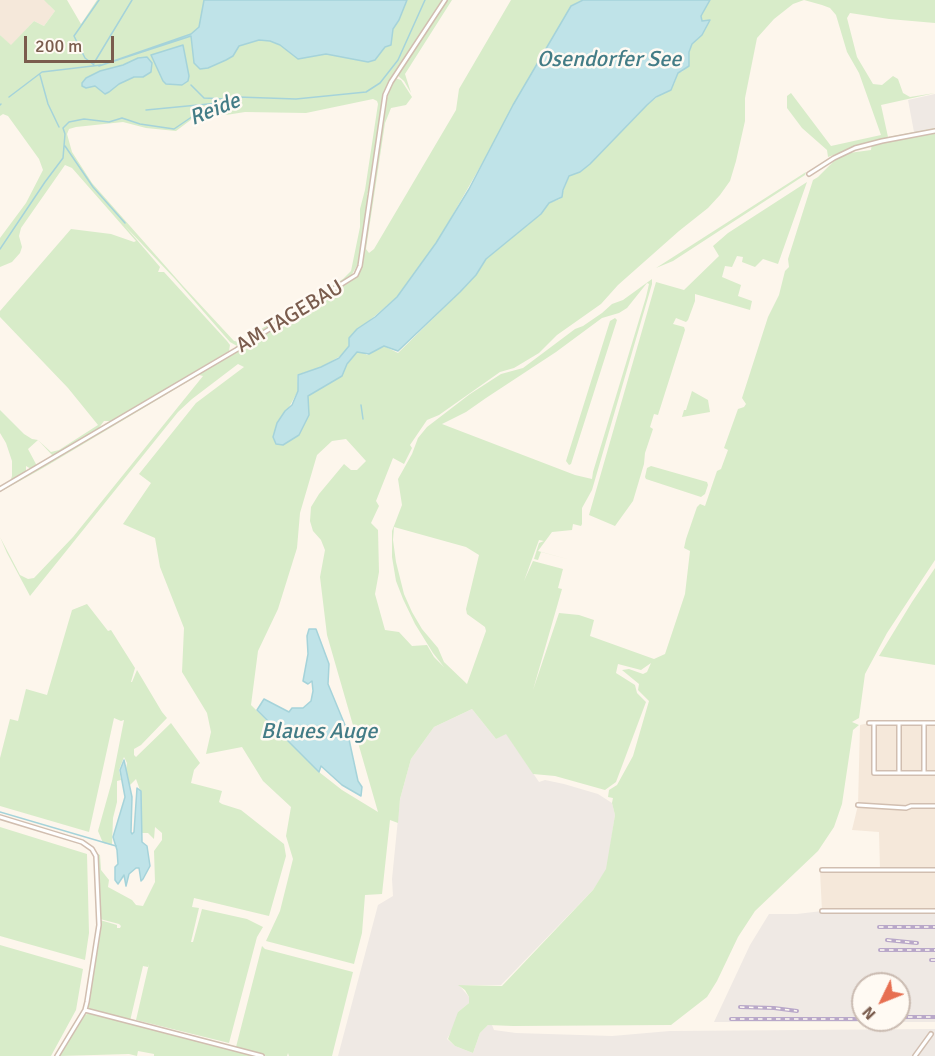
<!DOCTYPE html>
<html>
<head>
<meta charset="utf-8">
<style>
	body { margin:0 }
	#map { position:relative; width:935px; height:1056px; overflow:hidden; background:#fdf6ec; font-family:Signika,sans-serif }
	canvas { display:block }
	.north { position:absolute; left:851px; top:972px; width:60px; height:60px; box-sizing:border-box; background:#fffaf3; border:2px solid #cabbb1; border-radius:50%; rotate:227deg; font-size:16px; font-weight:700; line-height:24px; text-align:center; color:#7a5c4d }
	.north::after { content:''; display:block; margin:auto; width:21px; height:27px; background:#e76f51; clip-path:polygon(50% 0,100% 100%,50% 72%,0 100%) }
	.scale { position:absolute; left:24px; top:36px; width:90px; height:27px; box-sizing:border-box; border:3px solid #7a5c4d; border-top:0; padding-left:8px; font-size:18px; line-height:21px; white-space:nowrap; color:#7a5c4d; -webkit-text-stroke:4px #fffaf3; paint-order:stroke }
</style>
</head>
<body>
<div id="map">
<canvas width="935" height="1056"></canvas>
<div class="north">N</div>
<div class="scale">200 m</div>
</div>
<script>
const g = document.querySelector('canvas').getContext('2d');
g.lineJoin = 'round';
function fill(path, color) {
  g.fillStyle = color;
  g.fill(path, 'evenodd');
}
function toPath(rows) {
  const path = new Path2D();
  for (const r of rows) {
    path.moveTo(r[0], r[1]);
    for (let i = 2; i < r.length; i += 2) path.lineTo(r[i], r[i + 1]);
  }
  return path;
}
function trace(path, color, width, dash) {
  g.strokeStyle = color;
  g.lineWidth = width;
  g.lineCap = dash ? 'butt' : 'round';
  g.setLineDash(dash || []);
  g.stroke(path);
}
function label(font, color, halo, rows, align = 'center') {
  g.font = font + ' Signika,sans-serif';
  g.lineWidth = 5;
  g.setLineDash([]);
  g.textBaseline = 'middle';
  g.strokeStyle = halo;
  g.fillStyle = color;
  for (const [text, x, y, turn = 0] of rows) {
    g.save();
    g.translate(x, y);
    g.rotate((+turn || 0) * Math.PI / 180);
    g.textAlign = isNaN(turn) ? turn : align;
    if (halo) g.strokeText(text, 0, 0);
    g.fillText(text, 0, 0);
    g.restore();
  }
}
const residential = toPath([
	[0,0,49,0,49,5,55,11,44,26,34,21,11,46,0,35],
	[869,723,935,723,935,911,822,911,820,871,880,870,879,832,852,830,858,805,860,725]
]);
const industrial = toPath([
	[935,94,935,128,914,132,908,100],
	[472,709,496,739,506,733,539,782,545,780,564,784,598,794,612,803,615,815,607,869,593,890,501,985,459,985,469,997,469,1003,458,1012,459,1017,447,1039,455,1046,473,1053,480,1033,488,1025,492,1025,494,1030,516,1033,612,1036,670,1031,935,1029,935,1056,338,1056,378,905,393,896,392,879,400,799,411,759,434,727],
	[822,911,935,911,935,1022,714,1022,750,945,769,914,797,914],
	[863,984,899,984,899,1020,863,1020]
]);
const green = toPath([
	[44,0,67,0,81,24,97,0,444,0,390,82,383,103,369,192,367,194,369,197,358,264,351,276,237,346,230,342,175,279,125,226,160,267,158,272,164,272,227,341,230,345,229,351,112,421,104,421,98,429,53,456,38,440,28,449,37,466,31,469,26,466,26,472,10,482,12,476,12,461,6,443,0,433,0,410,24,434,32,439,38,440,51,452,59,450,98,425,68,388,0,317,0,311,71,229,111,234,134,242,136,241,72,168,65,165,21,228,19,236,22,247,20,253,12,262,0,267,0,238,26,203,43,170,39,159,8,116,3,114,0,116,0,35,11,45,34,21,44,26,55,11],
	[373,99,377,101,378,104,365,190,360,209,360,227,351,271,343,279,240,342,234,341,183,286,92,183,72,152,67,134,69,129,76,127,123,122,146,128,176,131,192,119,202,115,226,115,245,112,306,113],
	[447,0,452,0,405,74,411,93,404,81,397,75],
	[511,0,586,0,556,34,436,244,397,297,349,338,349,346,344,354,321,367,297,375,298,391,288,409,307,419,307,394,337,378,358,350,367,355,382,345,398,353,460,292,476,275,486,259,541,214,549,203,560,199,569,176,580,172,590,164,647,105,674,84,678,73,683,71,692,44,702,35,709,20,702,21,701,16,710,0,935,0,935,23,889,19,850,13,847,18,857,57,873,84,882,85,893,76,898,79,903,93,910,97,935,93,881,105,888,137,935,128,935,560,887,633,865,674,859,718,852,722,859,725,853,730,842,804,834,827,818,851,755,911,738,937,717,981,707,997,671,1025,513,1026,488,1025,480,1033,473,1053,455,1046,448,1039,458,1012,469,1003,469,997,465,990,458,985,502,986,593,890,606,869,615,815,612,803,613,798,608,797,609,790,617,785,633,756,649,701,638,690,639,684,622,670,629,669,643,674,647,672,651,663,641,670,618,664,616,673,635,685,637,693,646,702,616,782,605,790,555,776,533,774,506,734,496,739,472,709,434,727,411,759,400,799,398,823,390,820,382,894,365,895,362,933,354,964,266,941,280,911,293,859,286,836,291,807,263,781,242,747,206,754,211,732,207,713,182,672,184,628,160,567,155,538,123,524,151,483,139,474,196,403,244,367,238,364,192,399,178,412,30,596,7,553,0,537,20,575,28,579,34,578,73,537,203,376,199,375,43,468,0,492,0,490,216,364,355,278,361,266,385,104,391,86,395,78,401,80,412,97,406,105,391,108,385,123,366,249,369,253,374,249,456,110,459,89],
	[804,0,822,5,830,8,836,15,847,52,859,73,881,135,831,146,791,93,787,96,787,108,802,128,827,150,828,157,872,141,871,150,849,153,838,157,818,177,813,180,788,259,789,267,785,271,779,295,768,317,742,398,746,404,744,407,738,409,724,448,728,450,721,469,717,471,705,506,700,504,697,507,686,539,684,548,690,551,685,594,665,654,654,659,590,636,594,620,579,615,559,613,533,690,562,589,558,588,563,569,533,561,524,581,539,540,544,541,539,543,534,559,538,560,541,552,571,560,538,551,552,532,572,530,573,524,581,526,582,524,582,508,592,490,652,284,652,279,623,300,612,304,602,313,583,326,575,329,523,368,501,374,470,394,427,427,418,438,412,454,398,479,402,505,392,531,392,557,396,581,403,599,415,624,433,653,444,667,434,657,427,645,412,646,399,632,385,630,375,594,379,572,378,530,371,523,379,506,376,501,393,458,404,464,412,448,410,445,427,420,439,415,500,372,514,368,539,353,557,335,601,304,618,285,679,231,708,208,720,195,730,181,736,161,745,121,745,98,757,38,774,19,793,4],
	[647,283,649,284,646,297,593,472,592,479,575,475,442,424,466,412,486,398,556,352,602,318,619,313,627,308],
	[346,439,366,461,357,470,351,470,344,464,319,494,311,507,310,521,313,531,321,540,325,550,320,577,327,635,378,812,342,790,319,772,251,705,258,651,278,609,297,548,300,513,317,455,332,441],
	[394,527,466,547,479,555,466,609,467,614,485,627,486,631,467,684,444,662,438,648,422,629,412,612,404,594,396,562,393,540],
	[806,172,805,175,673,261,656,268],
	[807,182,778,264,763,259,755,267,742,262,743,257,737,256,732,267,725,266,722,277,741,285,738,296,752,301,750,310,695,294,695,301,688,320,686,322,676,318,673,324,684,327,685,330,658,415,654,414,650,427,653,429,645,453,644,464,633,501,615,526,589,515,656,282,684,290,719,256,713,246,728,233],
	[615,318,617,320,571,464,569,465,566,461,610,321],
	[692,391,708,400,710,412,682,417,684,410,686,410],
	[651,466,707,482,708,485,705,494,701,497,646,479,645,477,647,468],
	[935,568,935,665,879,656,912,602],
	[87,604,108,631,111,630,135,668,131,682,132,682,137,670,162,712,167,718,141,745,134,749,134,755,136,757,171,723,200,763,194,770,191,783,222,791,219,802,222,804,241,810,284,844,286,856,269,916,194,898,192,907,199,908,191,942,193,942,202,909,247,919,263,927,257,937,229,1043,136,1020,149,964,148,967,143,966,130,1021,87,1008,100,920,117,925,117,928,120,928,121,926,119,924,100,919,96,853,100,855,101,870,109,880,108,887,132,900,136,905,143,906,155,882,154,851,162,840,162,833,155,827,154,839,148,833,141,833,141,793,136,779,130,785,126,781,125,774,127,763,124,757,119,770,121,780,117,781,117,802,113,818,112,845,103,843,98,831,112,781,124,720,121,721,114,718,89,832,0,806,0,758,10,719,18,721,26,689,47,695,72,610],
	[0,827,87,854,89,933,85,960,0,936],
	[0,945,83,969,76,1010,51,1056,0,1056],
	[262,946,265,949,353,972,332,1056,289,1056,288,1053,287,1056,266,1056,236,1047],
	[89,1013,258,1056,154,1056,154,1054,138,1051,137,1056,129,1054,59,1056,85,1015]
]);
const water = toPath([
	[204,0,407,0,399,20,393,29,391,45,385,47,375,60,368,62,326,54,298,59,280,45,270,41,259,40,239,46,233,56,226,60,208,68,200,69,194,63,191,36,99,66,191,34,199,27,204,0],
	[583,0,710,0,701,16,702,21,710,20,702,35,692,44,689,52,689,66,678,73,671,90,656,97,647,105,590,164,580,172,569,176,563,190,562,197,549,203,541,214,486,259,476,275,460,292,398,351,384,346,369,354,357,352,347,364,342,376,308,396,309,415,299,435,283,445,276,444,273,437,277,423,285,411,292,405,298,391,298,375,321,367,339,358,349,346,349,338,357,329,375,317,397,297,436,243,469,189,513,105,571,6,583,0],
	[183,45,189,76,188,81,182,85,166,84,163,81,151,55,183,45],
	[147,57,152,63,151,72,143,77,134,77,119,84,109,92,105,94,95,86,86,88,82,86,82,83,86,78,100,71,123,65,138,58,147,57],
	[309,629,316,629,329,664,328,684,347,730,358,781,362,787,361,796,342,785,321,766,319,772,257,710,264,699,289,712,292,708,303,708,311,701,313,691,312,681,308,684,303,681,308,654,307,636,309,629],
	[124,760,132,797,131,832,132,834,134,832,137,788,141,791,142,842,147,846,150,866,143,879,141,881,139,868,136,868,129,874,126,886,124,875,118,884,115,880,115,867,118,864,117,850,113,837,125,797,120,770,124,760]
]);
const stream = toPath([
	[94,63,132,0],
	[94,65,85,58,74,36,99,0],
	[40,75,48,104,59,127],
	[191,85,204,98,225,99],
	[9,97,42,72,101,65],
	[0,105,1,104],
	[146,110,229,102],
	[65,146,93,187,125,223],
	[0,249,45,182,63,158,65,134,63,128,69,122,84,119,109,122,122,118,140,124,174,129,199,112,225,111,228,108,230,100,238,97,296,99,366,92,380,83,398,60,425,0],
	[361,405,363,419],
	[0,812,116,846]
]);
const minor = toPath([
	[809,174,834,158,855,148,882,141,935,131],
	[0,489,236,350,356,275,360,266,385,95,391,82,445,0],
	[869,723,935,723],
	[874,723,874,773,935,773],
	[924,723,924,773],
	[899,724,899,773],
	[858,805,906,808,911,806,935,806],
	[0,817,82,842,92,849,96,856,99,925,87,1002,85,1010,57,1056],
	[822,870,935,870],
	[822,911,935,911],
	[85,1010,262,1056],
	[915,1056,931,1034]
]);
const rail = toPath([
	[879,927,935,927],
	[887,940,917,943],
	[880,950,935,950],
	[931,960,935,960],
	[740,1007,774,1008,797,1011],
	[899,1017,935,1017],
	[731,1019,863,1019]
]);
const streetNames = [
	["AM TAGEBAU",290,317,-31]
];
const waterNames = [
	["Osendorfer See",609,60],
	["Reide",215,110,-22],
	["Blaues Auge",319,732]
];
fill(residential, '#f5e8da');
fill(industrial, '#efe9e4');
fill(green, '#d8ecc9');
fill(water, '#bfe3e8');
trace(water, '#a5d3da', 1.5);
trace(stream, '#a5d3da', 1.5);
trace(minor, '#d1beb0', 6);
trace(minor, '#fff', 3);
trace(rail, '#b9a8c9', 4);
trace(rail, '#fffaf3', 1.5, [4.5]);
label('21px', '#7a5c4d', '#fffaf3', streetNames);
label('italic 22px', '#437c86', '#fffaf3', waterNames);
</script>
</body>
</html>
